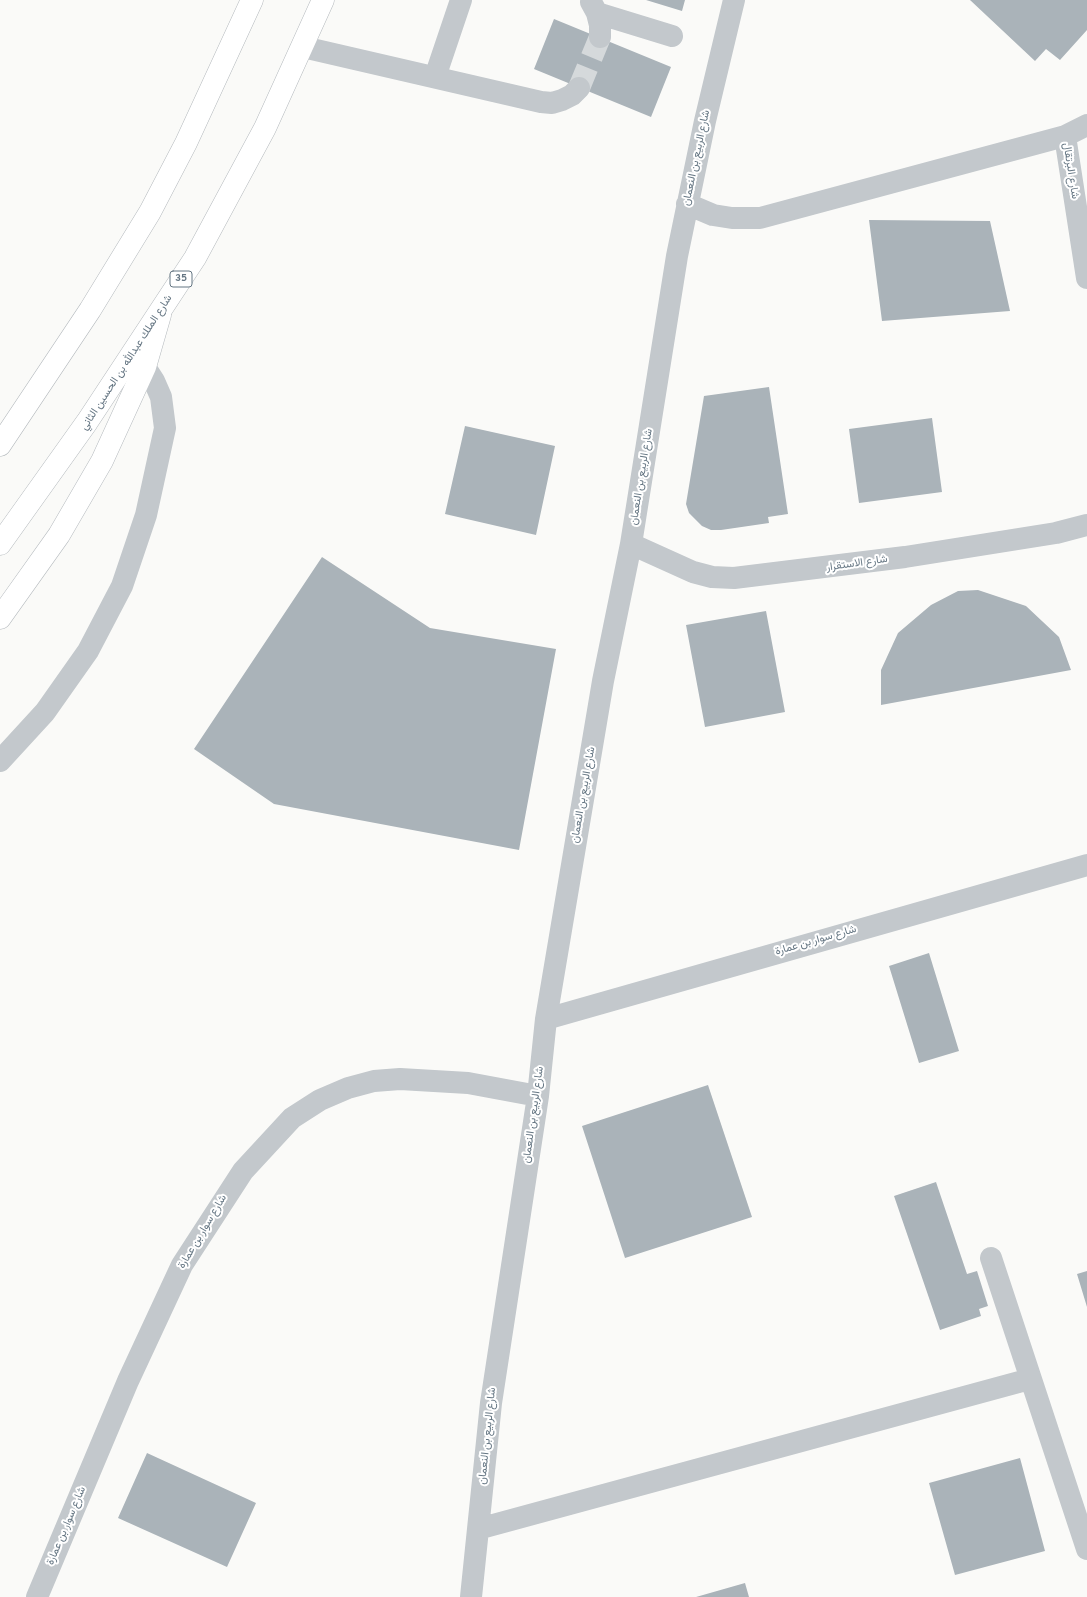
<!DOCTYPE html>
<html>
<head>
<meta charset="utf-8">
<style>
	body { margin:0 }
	canvas { display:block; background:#fafaf8 }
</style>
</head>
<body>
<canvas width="1087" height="1597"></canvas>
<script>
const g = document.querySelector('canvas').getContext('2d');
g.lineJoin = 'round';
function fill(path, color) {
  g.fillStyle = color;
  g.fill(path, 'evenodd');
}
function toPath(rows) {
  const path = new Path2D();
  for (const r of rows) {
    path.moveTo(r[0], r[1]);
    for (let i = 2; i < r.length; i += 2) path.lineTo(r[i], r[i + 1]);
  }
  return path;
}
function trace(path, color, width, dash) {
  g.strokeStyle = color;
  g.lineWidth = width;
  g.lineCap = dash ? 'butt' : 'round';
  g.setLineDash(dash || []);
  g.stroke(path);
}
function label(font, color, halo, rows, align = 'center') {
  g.font = font + ' Overpass,Vazirmatn,sans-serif';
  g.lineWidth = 4;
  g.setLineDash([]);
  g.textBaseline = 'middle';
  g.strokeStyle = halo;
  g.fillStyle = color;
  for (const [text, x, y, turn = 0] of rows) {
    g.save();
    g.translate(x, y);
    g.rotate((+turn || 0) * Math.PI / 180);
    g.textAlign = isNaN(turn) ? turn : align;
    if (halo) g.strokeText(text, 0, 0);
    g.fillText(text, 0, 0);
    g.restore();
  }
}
const building = toPath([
	[646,0,685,0,682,11],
	[970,0,1087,0,1087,30,1060,60,1046,49,1035,61],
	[554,19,671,67,651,117,534,69],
	[869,220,990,221,1010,311,882,321],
	[769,387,788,514,768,517,769,523,721,530,711,530,702,526,689,513,686,504,704,396],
	[932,418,942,492,859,503,849,429],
	[465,426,555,446,536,535,445,514],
	[322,557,430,628,556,649,519,850,274,804,194,749],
	[978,590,1026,606,1059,637,1071,670,881,705,881,670,898,633,931,605,958,591],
	[766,611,785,712,705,727,686,625],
	[929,953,959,1051,919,1063,889,966],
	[708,1085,752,1217,625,1258,582,1126],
	[936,1182,967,1274,977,1271,988,1306,979,1309,981,1316,940,1330,894,1196],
	[1087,1271,1087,1307,1077,1274],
	[147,1453,256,1503,227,1567,118,1518],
	[1020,1458,1045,1551,955,1575,929,1483],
	[745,1583,749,1597,696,1597]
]);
const minorTunnel = toPath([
	[579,88,600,37]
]);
const minor = toPath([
	[591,2,597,13,600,25,600,37],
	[597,13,672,36],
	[303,47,541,102,552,103,562,100,572,95,579,88],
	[435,77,461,0],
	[1087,125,1065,136,1087,278],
	[687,204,713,215,732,218,760,218,1065,136],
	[631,544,693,572,712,577,734,578,905,557,1056,533,1087,525],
	[0,761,45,712,88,651,122,586,146,515,165,428,161,397,154,381,145,367],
	[546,1019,1087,865],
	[991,1258,1087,1549],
	[478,1529,1030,1379],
	[37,1597,128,1381,182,1265,243,1171,292,1118,320,1100,348,1088,374,1081,400,1079,468,1083,538,1096],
	[471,1597,491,1403,538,1096,546,1019,603,681,631,544,677,256,705,121,734,0]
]);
const major = toPath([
	[0,618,59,535,102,461,145,367,160,315]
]);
const highway = toPath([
	[0,445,90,310,150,212,186,143,252,0],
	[0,544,87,422,195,258,265,128,323,0]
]);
const shields = [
	[181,279,22]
];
const shieldNames = [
	["35",181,279]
];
const streetNames = [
	["شارع الربيع بن النعمان",697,158,-78],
	["شارع البرتقال",1070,171,81],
	["شارع الملك عبدالله بن الحسين الثاني",127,363,-57],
	["شارع الربيع بن النعمان",642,477,-81],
	["شارع الاستقرار",857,564,-8],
	["شارع الربيع بن النعمان",584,795,-80],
	["شارع سوار بن عمارة",816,941,-16],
	["شارع الربيع بن النعمان",534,1115,-82],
	["شارع سوار بن عمارة",203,1232,-59],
	["شارع الربيع بن النعمان",488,1436,-84],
	["شارع سوار بن عمارة",67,1526,-67]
];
fill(building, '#aab3b9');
trace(minorTunnel, '#d5d9db', 22, [22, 11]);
trace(major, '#b5babe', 23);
trace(highway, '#b4b9bd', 23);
trace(minor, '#c3c8cc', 22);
trace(major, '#fff', 22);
trace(highway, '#fff', 22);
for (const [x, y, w] of shields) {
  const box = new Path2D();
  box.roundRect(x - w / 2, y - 8, w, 16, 3);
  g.fillStyle = '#fff';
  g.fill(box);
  trace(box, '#657683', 1);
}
label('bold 10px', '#657683', null, shieldNames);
label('11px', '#657683', '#fff', streetNames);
</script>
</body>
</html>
